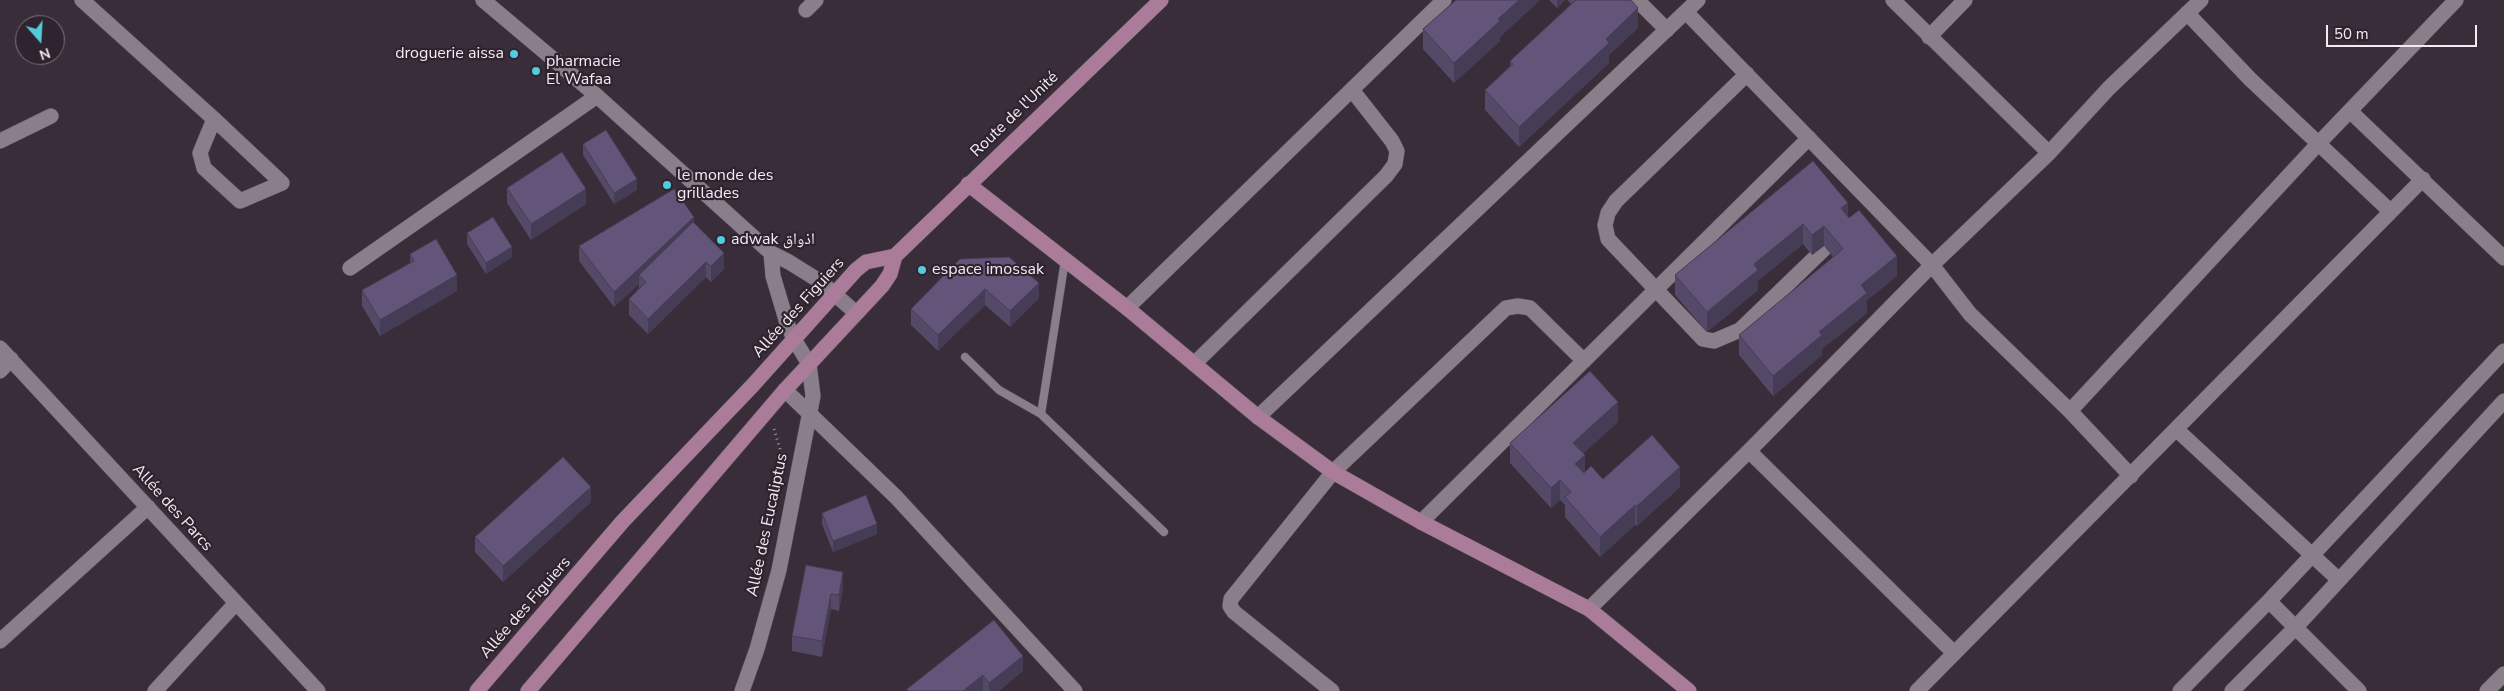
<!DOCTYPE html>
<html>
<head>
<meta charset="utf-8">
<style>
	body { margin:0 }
	#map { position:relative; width:2504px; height:691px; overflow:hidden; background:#382d38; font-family:"Nunito Sans",sans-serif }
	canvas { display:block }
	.north { position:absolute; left:15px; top:15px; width:50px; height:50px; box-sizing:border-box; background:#2e232e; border:1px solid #7c737c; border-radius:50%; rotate:161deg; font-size:14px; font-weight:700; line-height:20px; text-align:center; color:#f2ebf2 }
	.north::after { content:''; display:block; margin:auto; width:18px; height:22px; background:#54cadd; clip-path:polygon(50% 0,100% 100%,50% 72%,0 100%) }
	.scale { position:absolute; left:2326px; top:25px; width:151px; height:22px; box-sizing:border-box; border:2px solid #f2ebf2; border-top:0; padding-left:6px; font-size:15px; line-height:18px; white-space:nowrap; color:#f2ebf2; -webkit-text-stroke:4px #2e232e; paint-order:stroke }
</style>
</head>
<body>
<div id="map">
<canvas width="2504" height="691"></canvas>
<div class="north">N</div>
<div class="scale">50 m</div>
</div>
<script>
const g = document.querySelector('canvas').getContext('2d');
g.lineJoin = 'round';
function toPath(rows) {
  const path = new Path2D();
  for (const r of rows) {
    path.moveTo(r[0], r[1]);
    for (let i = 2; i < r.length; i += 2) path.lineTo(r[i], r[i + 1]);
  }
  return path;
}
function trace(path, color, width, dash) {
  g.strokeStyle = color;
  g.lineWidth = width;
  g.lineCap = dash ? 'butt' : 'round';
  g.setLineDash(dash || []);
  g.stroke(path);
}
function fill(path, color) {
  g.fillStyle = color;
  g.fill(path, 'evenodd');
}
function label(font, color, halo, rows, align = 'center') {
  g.font = font + ' "Nunito Sans","Noto Naskh Arabic",sans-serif';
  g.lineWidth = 4.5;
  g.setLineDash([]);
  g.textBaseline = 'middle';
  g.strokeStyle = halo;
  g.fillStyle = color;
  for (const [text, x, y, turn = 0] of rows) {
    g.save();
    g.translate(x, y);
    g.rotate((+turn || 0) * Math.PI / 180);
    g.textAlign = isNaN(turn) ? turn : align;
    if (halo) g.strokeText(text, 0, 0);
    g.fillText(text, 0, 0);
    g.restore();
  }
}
const path = toPath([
	[774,429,783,459]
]);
const lane = toPath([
	[965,357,999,390,1041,414,1065,260],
	[1041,414,1164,532]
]);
const street = toPath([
	[82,0,214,119,282,183,240,201,204,168,200,153,214,119],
	[483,0,597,96,771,253,789,262,821,282,856,313],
	[1637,0,1667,30],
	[1893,0,2049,153],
	[806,10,816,0],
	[1686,12,1932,265,1970,314,2070,411,2131,476],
	[2187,13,2250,79,2390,211],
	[1929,37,1965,0],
	[1747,74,1616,201,1608,213,1605,225,1608,239,1703,339,1714,341,1740,330,1825,248],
	[2351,112,2504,258],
	[0,141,51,116],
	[350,268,597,96],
	[1127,308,1444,0],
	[0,348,318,691],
	[1194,364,1386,176,1395,164,1397,151,1392,141,1352,90],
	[0,371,11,359],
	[785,390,896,497,1075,691],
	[2070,411,2318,144,2456,0],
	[1258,417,1698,0],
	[2176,429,2339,580],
	[1749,451,1954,653],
	[1421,522,1809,138],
	[2269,601,2359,691],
	[1589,609,1749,451,1932,265,2049,153,2109,88,2201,0],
	[0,641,148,507],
	[155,691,236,603],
	[742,691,757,649,779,570,813,396,809,364,794,339,787,323,773,276,771,253],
	[1332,691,1234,612,1230,606,1231,599,1333,472,1506,308,1518,306,1530,308,1584,361],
	[1917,691,2423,179],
	[2180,691,2269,601,2504,351],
	[2232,691,2295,628,2504,401],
	[2487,691,2504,674]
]);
const secondary = toPath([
	[968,184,1127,308,1258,417,1333,472,1421,522,1589,609,1689,691],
	[477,691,623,521,753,385,856,270,866,262,895,256],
	[528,691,785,390,882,286,890,274,895,256,1161,0]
]);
const wall = toPath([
	[1456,0,1540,0,1500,37,1500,41,1454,83,1423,49,1423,29],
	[1549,0,1565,0,1557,8],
	[1567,0,1631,0,1638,28,1609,55,1609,63,1519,147,1485,110,1485,90,1510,66,1510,61,1571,4],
	[583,144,637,190,614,204,583,155],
	[1813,161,1848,216,1897,276,1867,300,1867,313,1822,349,1822,355,1773,396,1739,355,1739,335,1833,257,1824,246,1812,255,1803,244,1758,281,1758,290,1707,332,1675,295,1675,275],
	[507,188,586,204,531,240,507,203],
	[694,224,724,269,711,282,706,277,648,334,629,315,629,299,639,288,639,284,614,307,579,261,579,246],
	[467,233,512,257,486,274,467,244],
	[410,254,457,291,380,336,362,306,362,290,410,263],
	[960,259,1039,298,1010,327,985,305,938,351,911,325,911,309],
	[1618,422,1583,453,1585,472,1603,479,1680,487,1637,526,1635,525,1600,557,1565,517,1565,505,1560,500,1551,508,1510,463,1510,443],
	[591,502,503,582,475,552,475,537],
	[822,513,877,534,833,552,822,524],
	[806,565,843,588,839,611,831,609,822,657,792,651,792,636],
	[994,620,1023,671,999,691,907,691,907,689]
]);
const shadedWall = toPath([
	[1519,0,1540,0,1500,37,1500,41,1454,83,1454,63,1498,19],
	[1557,0,1565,0,1557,8],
	[1638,8,1638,28,1609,55,1609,63,1519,147,1519,127,1606,39],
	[637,179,637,190,614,204,614,193],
	[586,189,586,204,531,240,531,224],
	[1848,203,1848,223,1841,208],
	[694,217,694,233,639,275,639,284,614,307,614,292],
	[1803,224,1803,244,1758,281,1758,290,1707,332,1707,312,1754,264],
	[1824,226,1824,246,1812,255,1812,235],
	[512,247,512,257,486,274,486,263],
	[724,253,724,269,711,282,711,266],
	[1897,256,1897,276,1867,300,1867,313,1822,349,1822,355,1773,396,1773,376,1819,332,1861,285],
	[706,262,706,277,648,334,648,319],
	[457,275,457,291,380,336,380,320],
	[1039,283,1039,298,1010,327,1010,311],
	[985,289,985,305,938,351,938,335],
	[1618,402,1618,422,1573,463,1573,443],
	[1585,455,1585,475,1575,464],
	[1680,467,1680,487,1637,526,1637,506],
	[1560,480,1560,500,1551,508,1551,488],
	[591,487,591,502,503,582,503,566],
	[1635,505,1635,525,1600,557,1600,537],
	[877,524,877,534,833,552,833,541],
	[843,572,843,588,839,611,839,595],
	[831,594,831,609,822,657,822,641],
	[1023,656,1023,671,999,691,989,691,989,683],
	[983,675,983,691,963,691]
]);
const building = toPath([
	[1456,0,1519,0,1498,19,1500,21,1454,63,1423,29,1456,0],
	[1576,0,1631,0,1638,8,1606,39,1609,43,1519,127,1485,90,1513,64,1510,61,1576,0],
	[606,130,637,179,614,193,583,144,606,130],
	[562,152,586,189,531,224,507,188,562,152],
	[1813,161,1848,203,1841,208,1849,218,1859,210,1897,256,1861,285,1867,293,1819,332,1822,335,1773,376,1739,335,1843,249,1824,226,1812,235,1803,224,1754,264,1758,270,1707,312,1675,275,1813,161],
	[674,189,694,217,614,292,579,246,674,189],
	[493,217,512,247,486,263,467,233,493,217],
	[693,222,724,253,711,266,706,262,648,319,629,299,646,282,639,275,693,222],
	[436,239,457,275,380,320,362,290,414,261,410,254,436,239],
	[1009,257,1039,283,1010,311,985,289,938,335,911,309,960,259,1009,257],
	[1590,371,1618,402,1573,443,1585,455,1575,464,1584,473,1591,466,1603,479,1652,435,1680,467,1637,506,1635,505,1600,537,1565,497,1571,492,1560,480,1551,488,1510,443,1590,371],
	[563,457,591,487,503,566,475,537,563,457],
	[866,495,877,524,833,541,822,513,866,495],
	[806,565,843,572,839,595,831,594,822,641,792,636,806,565],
	[994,620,1023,656,989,683,983,675,963,691,908,691,907,689,994,620]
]);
const markers = [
	[514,54,5,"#54cadd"],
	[536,71,5,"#54cadd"],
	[667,185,5,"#54cadd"],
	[721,240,5,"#54cadd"],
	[922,270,5,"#54cadd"]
];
const poiNames = [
	["droguerie aissa",504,54,"right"],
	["pharmacie",546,62],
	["El Wafaa",546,80],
	["le monde des",677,176],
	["grillades",677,194],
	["adwak اذواق",731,240],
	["espace imossak",932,270]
];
const streetNames = [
	["Route de l'Unité",1015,115,-44],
	["Allée des Figuiers",799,308,-48],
	["Allée des Parcs",172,508,48],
	["Allée des Eucaliptus",768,525,-78],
	["Allée des Figuiers",526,608,-49]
];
trace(lane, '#564d56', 9);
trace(street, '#564d56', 16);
trace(secondary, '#564d56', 16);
trace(path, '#9b929b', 3, [1, 4]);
trace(lane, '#8b7e8b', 8);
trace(street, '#8b7e8b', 15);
trace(secondary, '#aa7c99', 15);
fill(wall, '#554968');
fill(shadedWall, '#453c55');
fill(building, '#635579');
trace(building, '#453c55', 1);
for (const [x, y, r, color] of markers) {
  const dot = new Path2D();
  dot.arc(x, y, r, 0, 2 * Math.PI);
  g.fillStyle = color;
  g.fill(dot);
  trace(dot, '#2e232e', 2);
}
label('16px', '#f2ebf2', '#2e232e', poiNames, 'left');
label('16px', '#f2ebf2', '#2e232e', streetNames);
</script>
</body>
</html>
